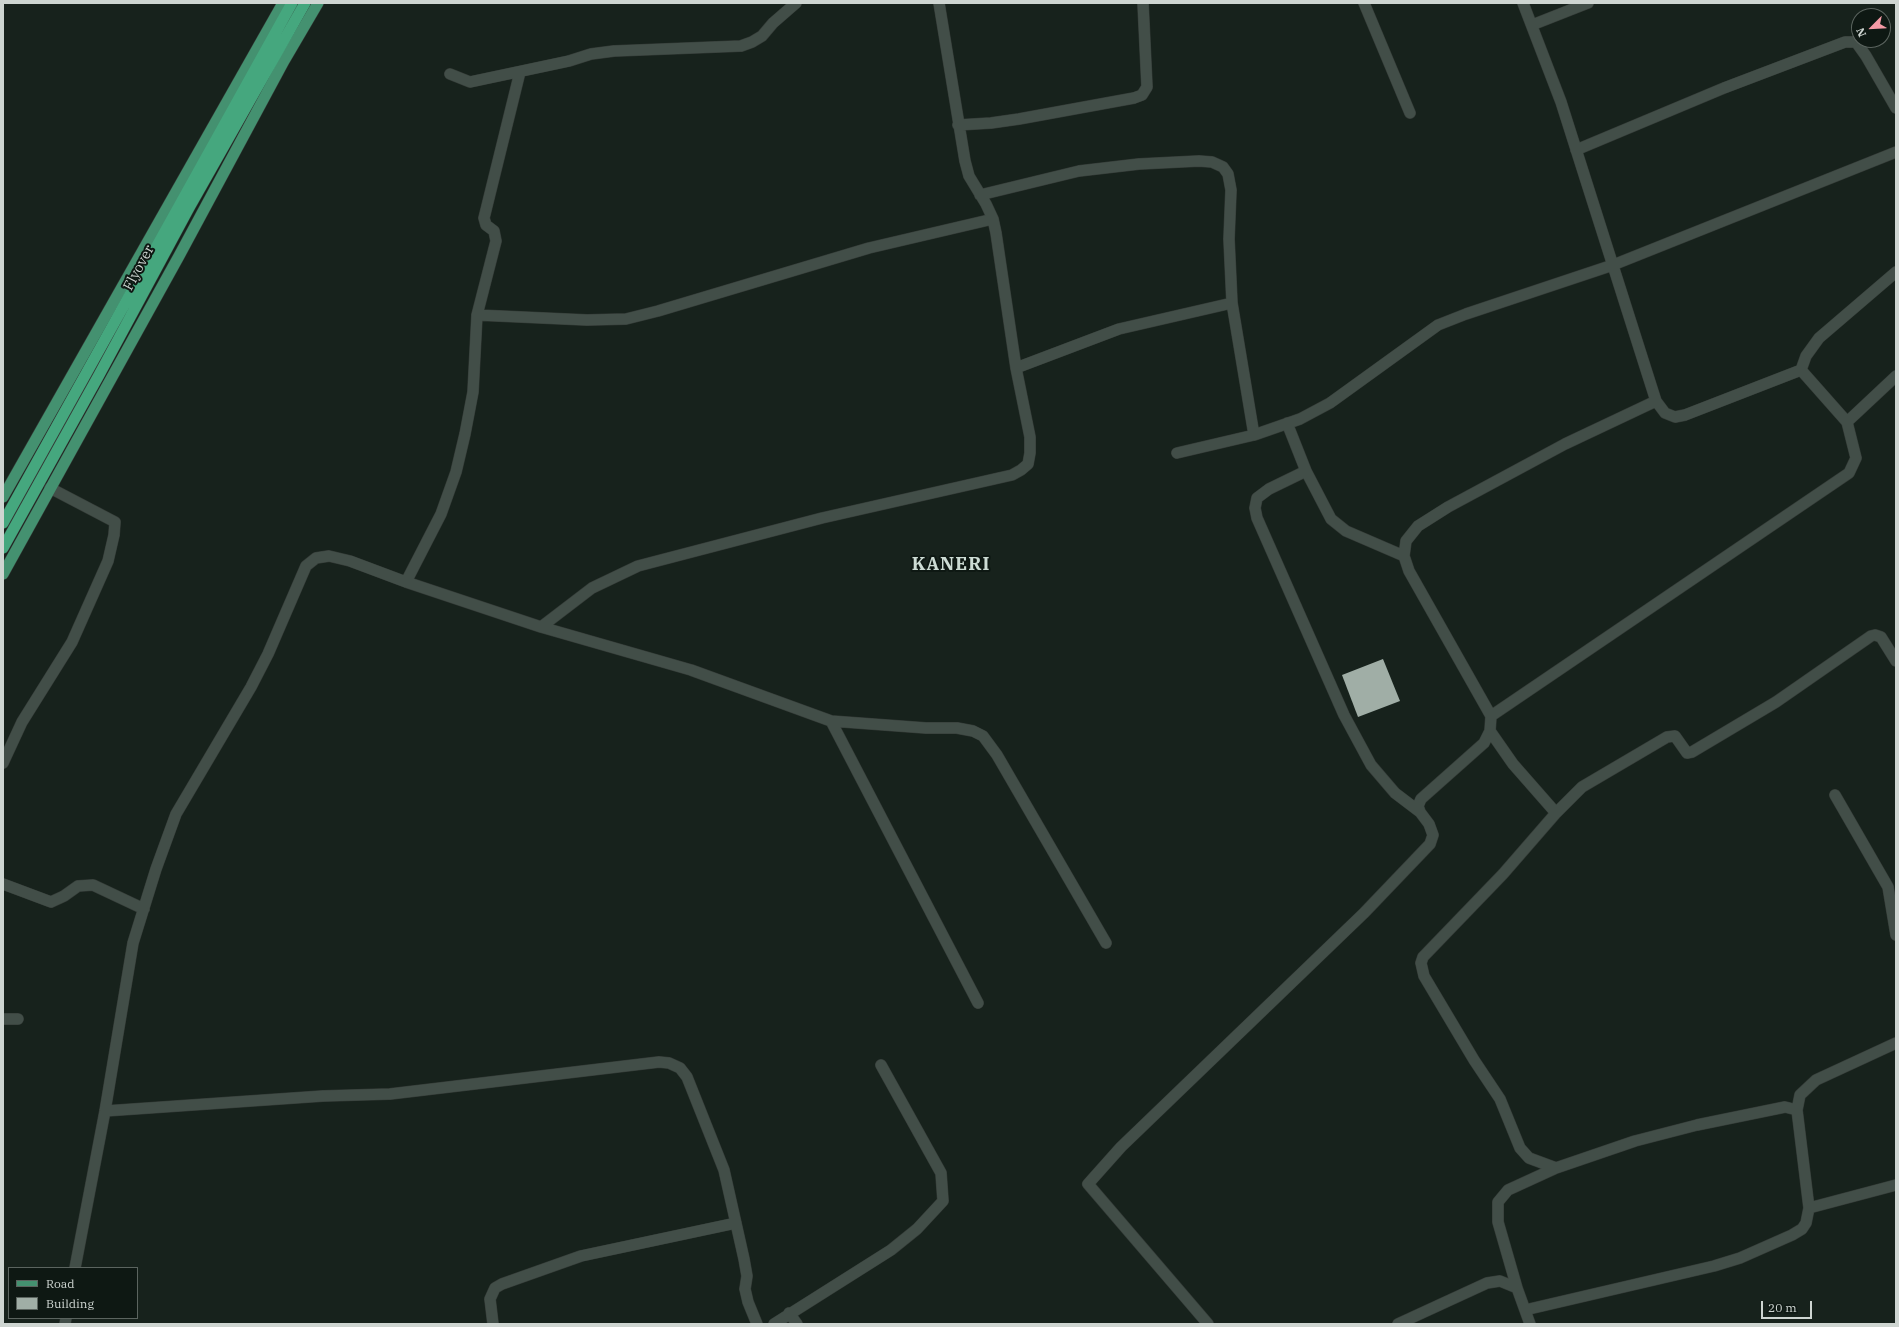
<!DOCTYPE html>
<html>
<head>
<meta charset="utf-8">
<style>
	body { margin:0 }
	#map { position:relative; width:1899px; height:1327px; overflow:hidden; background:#17221c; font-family:"IBM Plex Serif",serif }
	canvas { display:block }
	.frame { position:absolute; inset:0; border:4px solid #ced5d1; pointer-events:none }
	.legend { position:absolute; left:8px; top:1267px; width:130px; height:52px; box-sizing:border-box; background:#0e1813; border:1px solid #5b645f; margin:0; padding:5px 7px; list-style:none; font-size:12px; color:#ced5d1 }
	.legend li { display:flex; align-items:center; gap:8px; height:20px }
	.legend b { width:20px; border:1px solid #5b645f }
	.north { position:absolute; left:1851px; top:8px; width:40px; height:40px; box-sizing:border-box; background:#0e1813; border:1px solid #5b645f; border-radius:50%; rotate:246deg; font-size:11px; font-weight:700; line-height:16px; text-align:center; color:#ced5d1 }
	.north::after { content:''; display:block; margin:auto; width:14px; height:18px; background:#f49aa5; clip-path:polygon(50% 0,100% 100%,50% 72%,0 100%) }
	.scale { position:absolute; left:1761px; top:1301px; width:51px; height:18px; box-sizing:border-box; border:2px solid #ced5d1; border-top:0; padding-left:5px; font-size:12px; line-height:14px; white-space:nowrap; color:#ced5d1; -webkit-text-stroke:3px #0e1813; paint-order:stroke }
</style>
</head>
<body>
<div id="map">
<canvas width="1899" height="1327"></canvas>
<div class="frame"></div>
<ul class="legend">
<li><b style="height:5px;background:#449170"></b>Road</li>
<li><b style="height:11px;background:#a0aea6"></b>Building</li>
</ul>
<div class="north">N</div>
<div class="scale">20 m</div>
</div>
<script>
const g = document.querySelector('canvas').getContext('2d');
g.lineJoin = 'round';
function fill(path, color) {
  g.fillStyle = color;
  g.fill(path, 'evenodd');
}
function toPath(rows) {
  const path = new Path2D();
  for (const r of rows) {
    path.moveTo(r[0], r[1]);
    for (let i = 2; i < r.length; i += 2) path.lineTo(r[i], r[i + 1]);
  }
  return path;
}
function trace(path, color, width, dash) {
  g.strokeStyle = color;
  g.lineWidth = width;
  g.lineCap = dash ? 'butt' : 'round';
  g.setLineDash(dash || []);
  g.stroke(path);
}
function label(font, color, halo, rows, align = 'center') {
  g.font = font + ' "IBM Plex Serif",serif';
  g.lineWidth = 4;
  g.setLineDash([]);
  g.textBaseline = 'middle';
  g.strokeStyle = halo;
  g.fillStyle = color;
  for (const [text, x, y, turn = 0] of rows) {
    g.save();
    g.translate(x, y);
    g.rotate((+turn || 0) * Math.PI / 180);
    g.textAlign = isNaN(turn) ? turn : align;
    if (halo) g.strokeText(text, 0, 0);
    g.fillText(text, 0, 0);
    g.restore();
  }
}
const building = toPath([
	[1383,659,1400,701,1358,717,1342,675]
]);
const minor = toPath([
	[1364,3,1410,113],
	[1523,3,1561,102,1656,401],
	[1532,25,1588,3],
	[450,74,470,82,569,61,591,54,614,51,741,46,752,42,762,36,773,23,796,3],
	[958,125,991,123,1019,119,1134,98,1142,95,1147,87,1143,3],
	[1576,150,1724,88,1845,42,1856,42,1866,56,1896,108],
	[980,195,1079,171,1139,164,1199,161,1212,162,1223,167,1228,174,1231,190,1229,239,1232,303,1254,435],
	[477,315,587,320,626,319,658,311,869,248,993,219],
	[1016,368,1119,329,1232,303],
	[1801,370,1806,356,1819,338,1896,272],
	[1287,423,1306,471,1331,519,1346,531,1404,556],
	[1177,453,1254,435,1300,419,1330,403,1438,325,1466,314,1613,265,1896,152],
	[1306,471,1269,489,1257,498,1255,508,1257,518,1344,715,1371,765,1395,793,1420,812],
	[406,582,441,514,456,472,465,434,473,392,477,315,496,241,494,231,486,225,484,218,520,72],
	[541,627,691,670,831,721,926,728,957,728,973,731,983,736,997,755,1106,943],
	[1491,716,1409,571,1404,556,1406,541,1418,526,1448,507,1565,444,1656,401,1665,413,1675,417,1685,415,1801,370,1847,422],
	[831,721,978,1003],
	[1490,731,1513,764,1556,813,1503,874,1423,957,1421,963,1424,976,1474,1060,1500,1099,1520,1148,1529,1158,1556,1168,1635,1141,1697,1125,1785,1107,1797,1110,1809,1208,1806,1223,1802,1229,1792,1235,1740,1258,1714,1266,1525,1310],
	[3,763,22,722,72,642,108,561,114,535,115,522,50,488],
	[1835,795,1888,887,1896,935],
	[1556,813,1582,787,1667,737,1675,736,1687,753,1692,752,1776,702,1871,636,1875,635,1881,637,1896,661],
	[3,884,51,902,64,896,78,886,93,885,144,909],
	[3,1019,18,1019],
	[1797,1110,1800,1095,1816,1080,1896,1043],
	[105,1111,323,1096,390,1094,659,1062,669,1063,680,1068,687,1077,724,1170,744,1259,747,1276,745,1289,748,1302,757,1324],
	[1809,1208,1896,1185],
	[75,1268,105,1111,133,943,156,869,176,814,251,687,268,654,306,566,316,558,329,556,350,561,406,582,541,627,592,588,638,566,822,518,1012,475,1021,470,1028,464,1030,453,1030,437,1016,368,996,233,993,219,986,204,969,176,965,161,939,3],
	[1517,1288,1498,1222,1498,1202,1508,1190,1556,1168],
	[789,1313,797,1324],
	[65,1324,66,1318],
	[493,1324,490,1299,495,1288,502,1284,581,1256,736,1223],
	[774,1324,891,1250,917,1229,943,1201,941,1173,881,1065],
	[1208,1324,1088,1184,1121,1147,1364,913,1430,844,1433,835,1429,824,1420,812,1418,806,1421,799,1484,743,1490,731,1491,716,1849,473,1856,458,1847,422,1896,376],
	[1398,1324,1487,1283,1500,1281,1517,1288,1530,1324]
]);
const primary = toPath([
	[3,497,283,3],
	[3,574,179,256,284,61,318,3]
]);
const trunk = toPath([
	[3,523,292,3],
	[3,548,99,375,189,208,305,3]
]);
const streetNames = [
	["Flyover",139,268,-62]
];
const districtNames = [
	["KANERI",951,565]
];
fill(building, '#a0aea6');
trace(minor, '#343b37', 12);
trace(primary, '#343b37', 12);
trace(trunk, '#343b37', 12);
trace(minor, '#424e48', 11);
trace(primary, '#449170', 11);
trace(trunk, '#45a77e', 11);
label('14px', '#ced5d1', '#0e1813', streetNames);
g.letterSpacing = '1px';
label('bold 18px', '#cddcd4', '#0e1813', districtNames);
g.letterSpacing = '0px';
</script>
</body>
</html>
